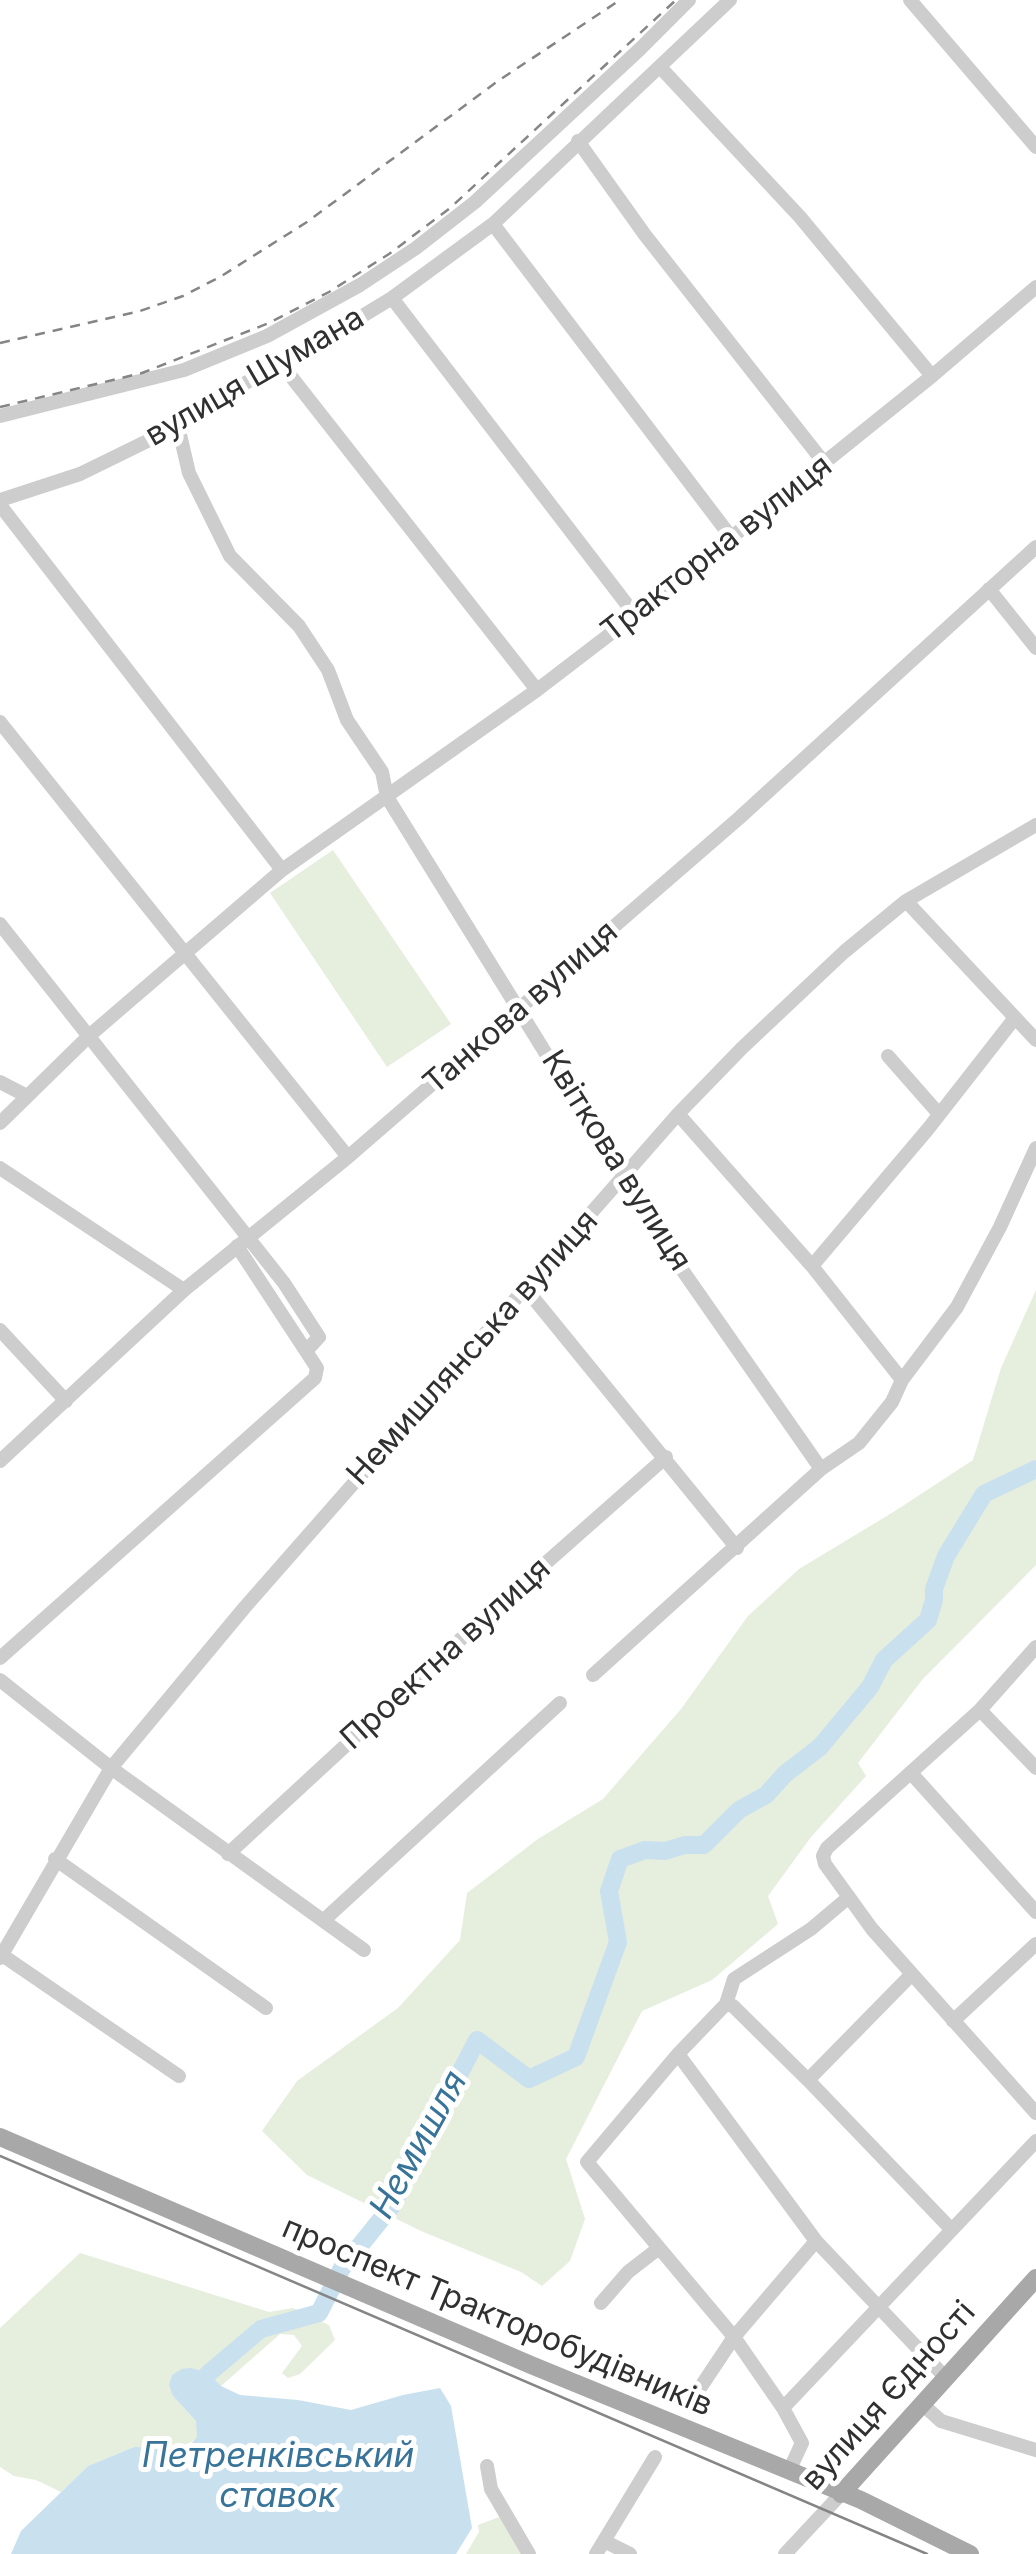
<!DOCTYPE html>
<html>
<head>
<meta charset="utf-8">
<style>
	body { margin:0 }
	canvas { display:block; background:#fff }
</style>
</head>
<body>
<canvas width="1036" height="2554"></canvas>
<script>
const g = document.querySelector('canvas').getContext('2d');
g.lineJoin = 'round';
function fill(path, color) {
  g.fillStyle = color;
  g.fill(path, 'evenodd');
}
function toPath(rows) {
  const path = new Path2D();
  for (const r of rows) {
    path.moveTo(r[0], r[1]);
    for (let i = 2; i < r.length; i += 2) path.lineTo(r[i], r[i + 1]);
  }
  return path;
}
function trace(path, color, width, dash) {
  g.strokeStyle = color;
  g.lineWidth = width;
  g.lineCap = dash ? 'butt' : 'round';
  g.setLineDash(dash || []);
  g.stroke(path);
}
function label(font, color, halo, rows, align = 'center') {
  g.font = font + ' Inter,sans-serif';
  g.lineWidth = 10;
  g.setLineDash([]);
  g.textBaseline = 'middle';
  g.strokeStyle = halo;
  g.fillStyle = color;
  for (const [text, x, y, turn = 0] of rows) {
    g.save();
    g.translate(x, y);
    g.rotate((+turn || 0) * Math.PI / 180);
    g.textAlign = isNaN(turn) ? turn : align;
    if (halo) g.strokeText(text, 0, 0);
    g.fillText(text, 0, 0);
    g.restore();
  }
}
const green = toPath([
	[333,850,451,1024,387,1067,270,893],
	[1036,1290,1036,1565,922,1680,858,1763,866,1776,811,1837,768,1896,778,1924,712,1980,642,2011,566,2159,585,2219,570,2261,542,2286,521,2272,421,2231,307,2175,262,2131,297,2081,398,2008,460,1940,467,1893,538,1839,603,1799,681,1709,748,1616,799,1569,895,1511,973,1460,1001,1368],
	[80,2253,269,2312,293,2308,329,2325,335,2340,300,2374,288,2378,282,2373,302,2346,294,2335,280,2334,221,2386,209,2373,173,2396,196,2421,198,2430,197,2438,183,2448,134,2447,88,2466,61,2492,36,2480,14,2476,0,2467,0,2328],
	[502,2516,525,2554,466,2554,479,2532,478,2525]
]);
const water = toPath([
	[191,2368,209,2373,221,2386,240,2395,298,2400,351,2410,403,2395,440,2388,451,2406,472,2528,456,2554,11,2554,21,2531,88,2466,134,2447,183,2448,191,2444,197,2437,196,2421,173,2396,169,2385,172,2375,182,2369]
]);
const river = toPath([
	[201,2391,202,2381,209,2373,261,2329,319,2313,342,2268,391,2207,477,2040,529,2079,576,2057,618,1942,609,1891,620,1859,645,1850,665,1851,685,1845,704,1845,739,1810,766,1795,785,1774,820,1747,870,1687,884,1660,928,1620,934,1600,934,1589,946,1556,984,1494,1036,1469]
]);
const minor = toPath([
	[910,0,1036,147],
	[660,67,800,217,932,376],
	[578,141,645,235,825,464],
	[493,224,731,537],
	[392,298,635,615],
	[282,365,537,690],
	[0,416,184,370,267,336,360,285,416,248,475,202,640,49,689,0],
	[178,426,189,473,230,556,299,626,328,670,347,720,382,772,387,797,592,1128,619,1166,630,1195,821,1469],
	[0,500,80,474,178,426,192,409,282,365,392,298,493,224,730,0],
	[0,505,282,870],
	[989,589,1036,648],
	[0,722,348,1157],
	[906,901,1036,1040],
	[0,924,284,1283,319,1337,307,1350],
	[888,1056,939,1114],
	[0,1082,27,1096],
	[678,1114,812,1266,902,1380],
	[0,1123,90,1035,282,870,537,690,635,615,932,376,1036,287],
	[0,1168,184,1290],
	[812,1266,928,1129,1014,1019],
	[526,1289,737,1548],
	[0,1330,66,1401],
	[0,1461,184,1290,348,1157,738,819,1036,547],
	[1036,1647,980,1710,827,1848,823,1856,825,1864,872,1929,1036,2113],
	[0,1658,315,1378,317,1368,237,1246],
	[593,1675,821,1469,859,1443,892,1402,902,1380,957,1307,1000,1227,1036,1148],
	[0,1680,111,1768,364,1950],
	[980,1710,1036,1768],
	[911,1773,1036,1912],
	[228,1854,487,1615,666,1457],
	[55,1859,266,2008],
	[324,1920,560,1703],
	[2,1955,179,2076],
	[0,1958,111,1768,245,1607,678,1114,742,1048,844,952,906,901,1036,825],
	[726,2004,733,2006,808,2080,951,2229],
	[953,2021,1036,1944],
	[678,2054,816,2241,945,2377],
	[808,2080,911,1975],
	[601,2303,628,2272,659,2248],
	[700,2388,734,2337,816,2241],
	[921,2403,941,2421,1036,2450],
	[783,2408,1036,2141],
	[487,2466,491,2489,529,2554],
	[789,2471,802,2443,783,2408,734,2337,587,2162,678,2054,726,2004,734,1979,811,1929,849,1897],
	[604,2541,630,2554],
	[596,2554,655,2457],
	[785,2554,841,2494]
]);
const major = toPath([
	[0,2137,531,2365,861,2500,970,2554],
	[841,2494,1036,2278]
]);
const tram = toPath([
	[0,2156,927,2554]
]);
const rail = toPath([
	[0,343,140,311,183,296,220,277,307,222,498,81,620,0],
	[0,407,142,373,269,323,329,292,389,254,450,208,676,0]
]);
const streetNames = [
	["вулиця Шумана",255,377,-30],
	["Тракторна вулиця",717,549,-38],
	["Танкова вулиця",521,1008,-41],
	["Квіткова вулиця",616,1161,58],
	["Немишлянська вулиця",473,1348,-48],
	["Проектна вулиця",446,1654,-42],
	["проспект Тракторобудівників",497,2317,23],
	["вулиця Єдності",889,2396,-48]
];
const waterNames = [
	["Немишля",419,2145,-61],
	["Петренківський",278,2456],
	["ставок",278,2496]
];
fill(green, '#e6eede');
fill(water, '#c9e0ef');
trace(river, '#c9e0ef', 18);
trace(minor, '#cdcdcd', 14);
trace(major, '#a8a8a8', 18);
trace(tram, '#858585', 2.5);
trace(rail, '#858585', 2.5, [10, 8]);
label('32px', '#303030', '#fff', streetNames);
label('italic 35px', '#387399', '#fff', waterNames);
</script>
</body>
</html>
